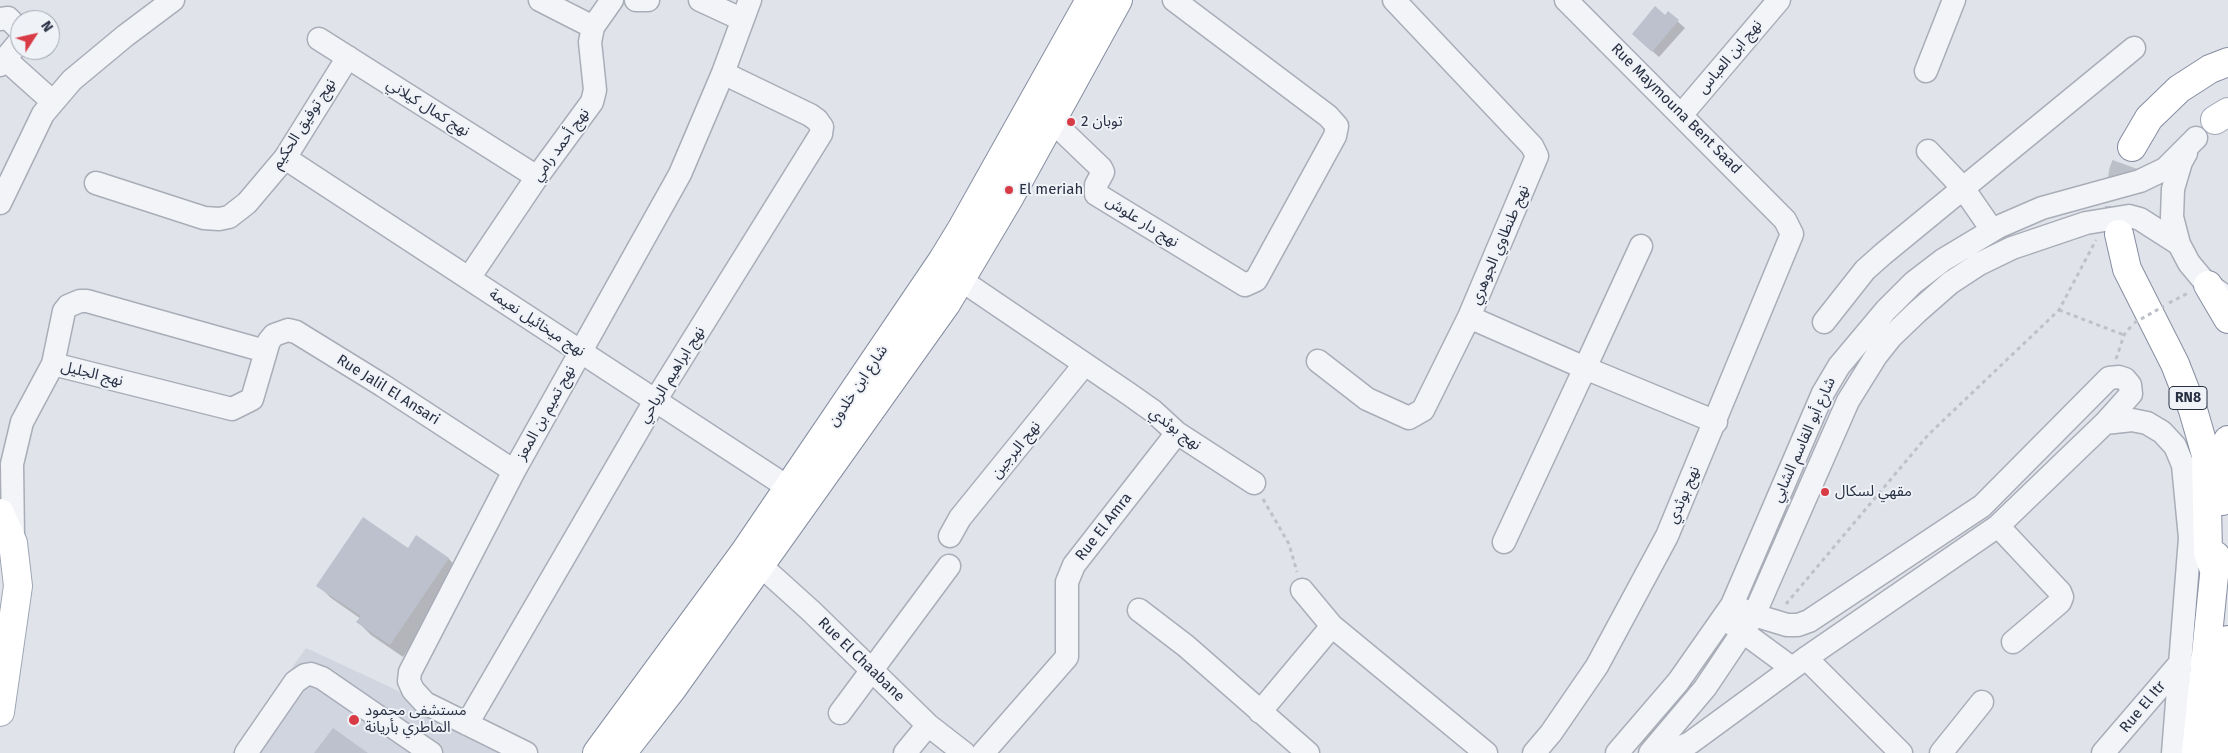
<!DOCTYPE html>
<html>
<head>
<meta charset="utf-8">
<style>
	body { margin:0 }
	#map { position:relative; width:2228px; height:753px; overflow:hidden; background:#e0e3ea; font-family:"Fira Sans",sans-serif }
	canvas { display:block }
	.north { position:absolute; left:10px; top:10px; width:50px; height:50px; box-sizing:border-box; background:#eff2f7; border:1px solid #9fa4af; border-radius:50%; rotate:55deg; font-size:14px; font-weight:700; line-height:20px; text-align:center; color:#272f42 }
	.north::after { content:''; display:block; margin:auto; width:18px; height:22px; background:#d83b46; clip-path:polygon(50% 0,100% 100%,50% 72%,0 100%) }
</style>
</head>
<body>
<div id="map">
<canvas width="2228" height="753"></canvas>
<div class="north">N</div>
</div>
<script>
const g = document.querySelector('canvas').getContext('2d');
g.lineJoin = 'round';
function fill(path, color) {
  g.fillStyle = color;
  g.fill(path, 'evenodd');
}
function toPath(rows) {
  const path = new Path2D();
  for (const r of rows) {
    path.moveTo(r[0], r[1]);
    for (let i = 2; i < r.length; i += 2) path.lineTo(r[i], r[i + 1]);
  }
  return path;
}
function trace(path, color, width, dash) {
  g.strokeStyle = color;
  g.lineWidth = width;
  g.lineCap = dash ? 'butt' : 'round';
  g.setLineDash(dash || []);
  g.stroke(path);
}
function label(font, color, halo, rows, align = 'center') {
  g.font = font + ' "Fira Sans","Noto Sans Arabic",sans-serif';
  g.lineWidth = 4;
  g.setLineDash([]);
  g.textBaseline = 'middle';
  g.strokeStyle = halo;
  g.fillStyle = color;
  for (const [text, x, y, turn = 0] of rows) {
    g.save();
    g.translate(x, y);
    g.rotate((+turn || 0) * Math.PI / 180);
    g.textAlign = isNaN(turn) ? turn : align;
    if (halo) g.strokeText(text, 0, 0);
    g.fillText(text, 0, 0);
    g.restore();
  }
}
const built = toPath([
	[306,648,388,686,517,753,232,753]
]);
const shadow = toPath([
	[1668,13,1685,28,1659,57,1640,40],
	[417,537,449,559,461,572,403,657,371,635,358,622,361,619,331,598,318,585,408,550]
]);
const building = toPath([
	[1655,6,1665,15,1668,11,1679,20,1652,52,1632,34],
	[363,517,408,548,416,535,449,558,390,645,356,622,361,616,316,586],
	[333,728,368,753,314,753]
]);
const highwayTunnel = toPath([
	[2119,234,2119,200,2123,172,2132,147]
]);
const path = toPath([
	[2169,303,2190,292],
	[2059,310,2124,335],
	[2116,359,2124,335,2133,324],
	[1263,499,1289,544,1297,572],
	[1786,604,1928,435,2059,310,2096,240]
]);
const minor = toPath([
	[540,0,593,27],
	[636,0,648,0],
	[700,0,741,19],
	[1394,0,1532,146,1537,156,1469,317,1585,368,1641,246],
	[0,19,8,18,20,30],
	[319,39,537,177],
	[5,59,53,102],
	[0,65,20,41],
	[1926,71,1954,0],
	[1682,114,1779,0],
	[1051,120,1101,168,1103,172,1096,185,1096,194,1245,285,1256,280,1335,136,1337,126,1328,116,1174,0],
	[1928,151,1963,188,1992,230],
	[2186,153,2181,162,2173,189,2172,217,2179,244,2189,263,2204,281,2223,295],
	[285,158,789,488],
	[96,183,204,218,219,219,229,217,247,203,285,158,348,57],
	[0,203,43,114,72,80,125,36,173,0],
	[469,278,537,177,592,102,595,90,590,42,593,27,612,0],
	[961,280,1129,394,1153,411,1177,433,1254,483],
	[1824,322,1865,270,1883,254,2134,48],
	[265,351,87,301,80,301,68,306,64,311,53,364,232,409,252,399,269,341,274,335,288,330,296,332,382,385,514,471],
	[1318,361,1367,399,1409,418,1423,410,1469,317],
	[2105,423,2132,420,2147,423,2162,432,2175,446,2183,465,2190,538,2173,753],
	[1998,526,2060,592,2062,597,2060,602,2013,642],
	[950,536,960,518,1084,365],
	[13,537,12,464,22,422,53,364],
	[1504,542,1585,368,1716,422],
	[760,565,811,611,928,725,964,753],
	[1302,590,1332,626,1486,753],
	[1139,610,1186,646,1308,753],
	[1732,624,1792,668],
	[1806,658,1901,753],
	[1260,712,1332,626],
	[840,713,949,566],
	[467,724,655,401,821,134,822,127,817,120,810,115,723,73],
	[246,753,295,682,305,675,311,674,322,678,431,753],
	[526,753,425,703,413,690,409,681,410,672,514,471,680,174,723,73,750,0],
	[905,753,928,725],
	[983,753,1067,657,1067,582,1074,565,1177,433],
	[1534,753,1551,733,1597,666,1667,536,1792,234,1785,220,1566,0],
	[1617,753,1678,682,1732,605,1823,393,1839,366,1886,310,1913,283,1943,260,1998,227,2042,208,2140,181,2165,169,2196,138],
	[1650,753,1705,688,1754,615,1848,401,1876,356,1891,337,1917,312,1950,283,1979,264,2012,248,2086,223,2129,216,2140,219,2179,244],
	[1667,753,1690,743,1806,658,1998,526,2105,423,2131,394,2130,385,2125,379,2119,377,2109,378,1982,506,1809,621,1798,625,1787,625,1754,615,1732,605],
	[1941,753,1982,702],
	[2103,753,2182,661]
]);
const major = toPath([
	[2215,120,2228,112],
	[0,513,13,543,18,586,0,712]
]);
const highway = toPath([
	[2132,147,2149,118,2179,89,2210,69,2228,62],
	[2119,234,2127,269,2175,364,2193,410,2206,455,2208,553,2215,573],
	[2208,285,2228,319],
	[2222,501,2228,440],
	[597,753,744,553,942,261,961,230,1090,0],
	[622,753,672,689,946,304,1009,198,1118,0],
	[2196,753,2216,556],
	[2216,753,2228,640]
]);
const pathBridge = toPath([
	[2134,323,2164,306]
]);
const markers = [
	[1071,122,5,"#d83b46"],
	[1009,190,5,"#d83b46"],
	[1825,492,5,"#d83b46"],
	[354,720,6,"#d83b46"]
];
const shields = [
	[2188,398,38]
];
const shieldNames = [
	["RN8",2188,398]
];
const streetNames = [
	["نهج ابن العباس",1730,57,-50],
	["نهج كمال كيلاني",428,108,32],
	["Rue Maymouna Bent Saad",1676,109,45],
	["نهج توفيق الحكيم",304,124,-57],
	["نهج أحمد رامي",561,145,-54],
	["نهج دار علوش",1142,222,32],
	["نهج طنطاوي الجوهري",1500,245,-67],
	["نهج ميخائيل نعيمة",537,323,33],
	["نهج الجليل",92,374,14],
	["نهج ابراهيم الرياحي",672,375,-58],
	["شارع ابن خلدون",858,386,-56],
	["Rue Jalil El Ansari",388,390,32],
	["نهج تميم بن المعز",546,413,-61],
	["نهج بوثدي",1175,429,37],
	["شارع أبو القاسم الشابي",1804,440,-66],
	["نهج البرجين",1016,450,-51],
	["نهج بوثدي",1684,495,-67],
	["Rue El Amra",1104,527,-52],
	["Rue El Chaabane",861,660,44],
	["Rue El Itr",2143,707,-50]
];
const poiNames = [
	["توبان 2",1081,122],
	["El meriah",1019,190],
	["مقهي لسكال",1835,492],
	["مستشفى محمود",365,711],
	["الماطري بأريانة",365,728]
];
fill(built, '#d1d5df');
fill(shadow, '#0003');
fill(building, '#bcc1cd');
trace(highwayTunnel, '#bbbfc8', 28, [28, 14]);
trace(minor, '#a8adb8', 25);
trace(major, '#9ea6b6', 30);
trace(highway, '#868ea2', 30);
trace(path, '#bec1c9', 3, [4, 4]);
trace(minor, '#f3f4f8', 22);
trace(major, '#fff', 28);
trace(highway, '#fff', 28);
trace(pathBridge, '#bec1c9', 3, [4, 4]);
for (const [x, y, r, color] of markers) {
  const dot = new Path2D();
  dot.arc(x, y, r, 0, 2 * Math.PI);
  g.fillStyle = color;
  g.fill(dot);
  trace(dot, '#eff2f7', 2);
}
for (const [x, y, w] of shields) {
  const box = new Path2D();
  box.roundRect(x - w / 2, y - 11.5, w, 23, 4);
  g.fillStyle = '#eff2f7';
  g.fill(box);
  trace(box, '#272f42', 1);
}
label('bold 14px', '#272f42', null, shieldNames);
label('15px', '#272f42', '#eff2f7', streetNames);
label('15px', '#272f42', '#eff2f7', poiNames, 'left');
</script>
</body>
</html>
